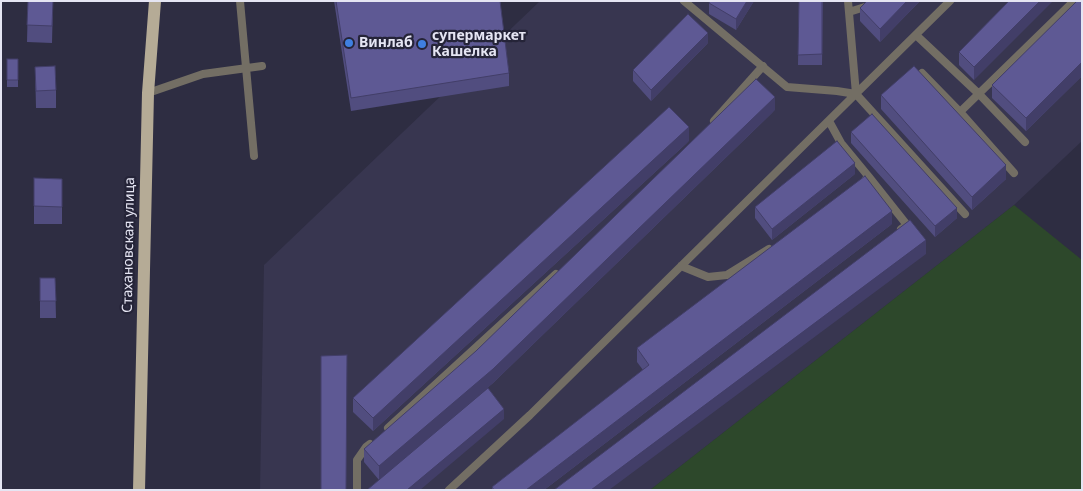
<!DOCTYPE html>
<html>
<head>
<meta charset="utf-8">
<style>
	body { margin:0 }
	#map { position:relative; width:1083px; height:491px; overflow:hidden; background:#2e2d42; font-family:"Noto Sans",sans-serif }
	canvas { display:block }
	.frame { position:absolute; inset:0; border:2px solid #e5e5f3; pointer-events:none }
</style>
</head>
<body>
<div id="map">
<canvas width="1083" height="491"></canvas>
<div class="frame"></div>
</div>
<script>
const g = document.querySelector('canvas').getContext('2d');
g.lineJoin = 'round';
function fill(path, color) {
  g.fillStyle = color;
  g.fill(path, 'evenodd');
}
function toPath(rows) {
  const path = new Path2D();
  for (const r of rows) {
    path.moveTo(r[0], r[1]);
    for (let i = 2; i < r.length; i += 2) path.lineTo(r[i], r[i + 1]);
  }
  return path;
}
function trace(path, color, width, dash) {
  g.strokeStyle = color;
  g.lineWidth = width;
  g.lineCap = dash ? 'butt' : 'round';
  g.setLineDash(dash || []);
  g.stroke(path);
}
function label(font, color, halo, rows, align = 'center') {
  g.font = font + ' "Noto Sans",sans-serif';
  g.lineWidth = 4.5;
  g.setLineDash([]);
  g.textBaseline = 'middle';
  g.strokeStyle = halo;
  g.fillStyle = color;
  for (const [text, x, y, turn = 0] of rows) {
    g.save();
    g.translate(x, y);
    g.rotate((+turn || 0) * Math.PI / 180);
    g.textAlign = isNaN(turn) ? turn : align;
    if (halo) g.strokeText(text, 0, 0);
    g.fillText(text, 0, 0);
    g.restore();
  }
}
const built = toPath([
	[540,1,1082,1,1082,141,1014,205,650,490,260,490,264,265]
]);
const green = toPath([
	[1014,205,1082,260,1082,490,650,490]
]);
const service = toPath([
	[240,1,254,156],
	[684,1,787,87,837,91,856,94,848,1],
	[849,12,868,6,872,1],
	[916,35,980,95,1025,142],
	[922,73,960,112,1014,173],
	[148,93,203,74,262,66],
	[856,94,965,214],
	[960,112,1074,1],
	[714,121,763,66],
	[829,121,841,143,869,177,866,179],
	[869,177,907,225,901,229],
	[681,266,708,277,727,275,769,249],
	[388,428,556,274],
	[357,490,357,460,366,447,370,444],
	[449,490,530,415,950,1]
]);
const primary = toPath([
	[139,490,148,93,155,1]
]);
const wall = toPath([
	[28,1,53,1,52,43,27,42],
	[334,1,500,1,509,73,509,86,351,111],
	[754,1,736,30,709,14,709,3],
	[799,1,823,1,822,65,798,65],
	[920,1,880,42,860,21,860,8],
	[1009,1,974,80,959,65,959,52],
	[1082,1,1082,76,1026,131,992,98,992,85],
	[708,43,651,101,633,81,633,70],
	[7,59,18,59,18,87,7,87],
	[35,67,56,90,56,108,36,108],
	[881,95,1006,179,972,210,881,109],
	[775,110,493,383,379,480,364,462,364,449],
	[851,132,957,218,935,237,851,143],
	[689,141,373,431,353,412,353,398],
	[855,174,772,240,755,218,755,207],
	[34,178,62,179,62,224,34,224],
	[892,224,544,490,492,490,492,487,643,370,637,362,637,348],
	[40,278,55,278,56,318,40,318]
]);
const shadedWall = toPath([
	[747,1,754,1,736,30,736,19],
	[907,1,920,1,880,42,880,29],
	[1040,1,1053,1,974,80,974,67],
	[708,33,708,43,651,101,651,90],
	[1082,62,1082,76,1026,131,1026,118],
	[775,97,775,110,493,383,379,480,379,466],
	[689,127,689,141,373,431,373,418],
	[855,163,855,174,772,240,772,229],
	[1006,165,1006,179,972,210,972,197],
	[957,208,957,218,935,237,935,226],
	[892,211,892,224,544,490,526,490],
	[926,240,926,254,609,490,591,490],
	[504,409,504,419,420,490,407,490]
]);
const building = toPath([
	[28,1,53,1,52,26,27,25,28,1],
	[336,1,500,1,509,73,351,98,336,1],
	[710,1,747,1,736,19,709,3,710,1],
	[799,1,822,1,822,54,798,55,799,1],
	[867,1,907,1,880,29,860,8,867,1],
	[1009,1,1040,1,974,67,959,52,1009,1],
	[1077,1,1082,1,1082,62,1026,118,992,85,1077,1],
	[688,14,708,33,651,90,633,70,688,14],
	[7,59,18,59,18,80,7,80,7,59],
	[55,66,56,90,36,91,35,67,55,66],
	[914,66,1006,165,972,197,881,95,914,66],
	[756,79,775,97,493,369,379,466,364,449,476,351,756,79],
	[669,107,689,127,373,418,353,398,669,107],
	[872,114,957,208,935,226,851,132,872,114],
	[837,141,855,163,772,229,755,207,837,141],
	[865,176,892,211,526,490,494,490,492,487,649,365,637,348,865,176],
	[34,178,62,179,62,207,34,206,34,178],
	[910,220,926,240,591,490,554,490,910,220],
	[40,278,55,278,56,301,40,301,40,278],
	[347,355,346,490,321,490,321,356,347,355],
	[488,388,504,409,407,490,367,490,488,388]
]);
const markers = [
	[349,43,5,"#3f7fe0"],
	[422,44,5,"#3f7fe0"]
];
const poiNames = [
	["супермаркет",432,36],
	["Кашелка",432,52],
	["Винлаб",359,43]
];
const streetNames = [
	["Стахановская улица",129,245,-89]
];
fill(built, '#383650');
fill(green, '#2d482b');
trace(service, '#736e64', 8);
trace(primary, '#b5ab96', 12);
fill(wall, '#514d7f');
fill(shadedWall, '#423e68');
fill(building, '#5e5994');
trace(building, '#423e68', 1);
for (const [x, y, r, color] of markers) {
  const dot = new Path2D();
  dot.arc(x, y, r, 0, 2 * Math.PI);
  g.fillStyle = color;
  g.fill(dot);
  trace(dot, '#252438', 2);
}
label('bold 14px', '#e5e5f3', '#252438', poiNames, 'left');
label('14px', '#e5e5f3', '#252438', streetNames);
</script>
</body>
</html>
